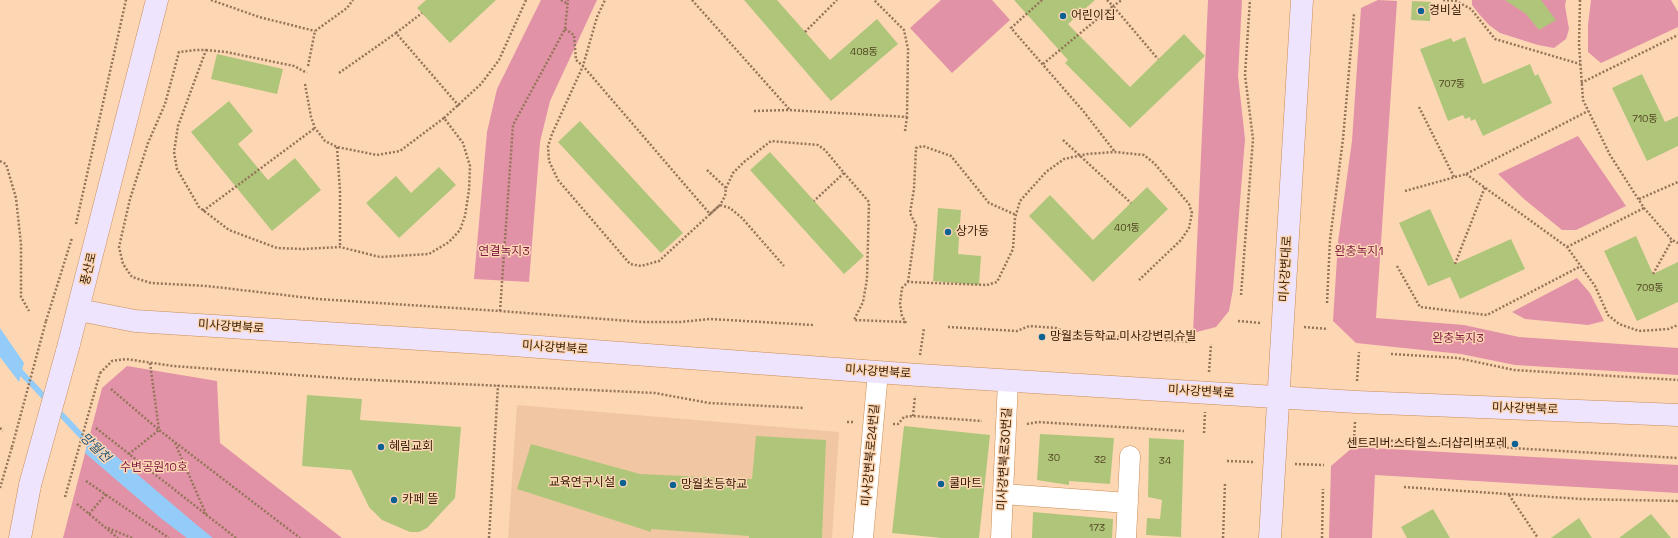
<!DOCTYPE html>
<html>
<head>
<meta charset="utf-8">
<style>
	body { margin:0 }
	canvas { display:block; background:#fdd6b4 }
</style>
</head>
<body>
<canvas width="1678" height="538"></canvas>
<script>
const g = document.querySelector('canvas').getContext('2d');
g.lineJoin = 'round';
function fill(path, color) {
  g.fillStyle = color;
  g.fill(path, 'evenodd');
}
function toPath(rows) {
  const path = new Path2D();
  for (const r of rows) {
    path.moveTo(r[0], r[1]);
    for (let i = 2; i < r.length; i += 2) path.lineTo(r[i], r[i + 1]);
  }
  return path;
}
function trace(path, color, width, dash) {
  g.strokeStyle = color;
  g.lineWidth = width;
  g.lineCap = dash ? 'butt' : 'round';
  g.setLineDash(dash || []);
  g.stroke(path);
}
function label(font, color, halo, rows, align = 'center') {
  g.font = font + ' "Space Grotesk","Noto Sans KR",sans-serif';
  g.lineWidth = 3;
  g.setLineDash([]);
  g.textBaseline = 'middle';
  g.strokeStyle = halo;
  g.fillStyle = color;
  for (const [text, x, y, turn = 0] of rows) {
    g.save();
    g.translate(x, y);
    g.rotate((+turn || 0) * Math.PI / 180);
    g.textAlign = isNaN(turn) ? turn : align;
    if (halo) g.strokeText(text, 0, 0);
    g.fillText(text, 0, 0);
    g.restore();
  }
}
const built = toPath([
	[517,405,839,432,832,538,508,538]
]);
const green = toPath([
	[541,0,597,0,550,101,540,142,529,282,474,279,487,132,497,89],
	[941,0,992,0,1010,20,952,73,910,28],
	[1208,0,1242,0,1238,76,1245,139,1233,289,1229,311,1216,327,1193,333],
	[1378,0,1397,1,1376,318,1464,325,1519,337,1678,348,1678,375,1515,365,1461,354,1356,343,1333,321,1338,242,1352,141,1361,8],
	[1472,0,1566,0,1565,6,1569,29,1566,39,1554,48,1538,45,1500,33,1489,25,1479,14,1472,5],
	[1591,0,1671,0,1678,12,1678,27,1601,63,1588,52,1588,25],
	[1578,136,1626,206,1576,230,1562,230,1524,199,1498,174],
	[1577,278,1590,293,1604,321,1588,325,1525,319,1512,312],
	[127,366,217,381,220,443,342,538,63,538,102,388],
	[1353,447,1678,465,1678,493,1375,475,1372,538,1329,538,1331,466]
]);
const water = toPath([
	[0,328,24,363,19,382,0,357],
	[90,434,198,526,213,538,187,538,163,520,85,453]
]);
const stream = toPath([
	[16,367,48,401],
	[56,409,92,447]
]);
const building = toPath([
	[426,0,496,0,450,43,417,8],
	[744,0,777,0,830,60,877,19,898,44,831,101],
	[1014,0,1095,0,1068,24,1130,87,1184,34,1205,56,1130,128,1065,63,1068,60],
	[1505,0,1541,0,1556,20,1539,30,1526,14],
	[1412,1,1431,2,1430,21,1411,20],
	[1465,37,1483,84,1530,64,1535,76,1538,74,1552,103,1483,136,1475,119,1471,121,1470,117,1465,119,1463,115,1448,121,1420,49,1451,38,1453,42],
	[217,54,283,69,277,94,211,79],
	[1642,74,1665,122,1678,116,1678,146,1647,161,1612,88],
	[229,101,253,131,238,144,268,180,295,158,321,190,272,231,191,132],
	[580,121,683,233,661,253,558,142],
	[770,152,864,256,844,274,750,170],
	[439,167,456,185,399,238,366,203,396,176,411,193],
	[1147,187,1168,209,1093,282,1029,216,1050,195,1093,240],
	[938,208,961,210,958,254,981,256,979,285,933,281],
	[1430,209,1455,264,1511,239,1525,269,1460,299,1450,277,1428,286,1399,223],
	[1636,236,1653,274,1678,262,1678,302,1637,321,1604,251],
	[307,395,362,399,360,420,461,427,455,498,427,528,419,532,410,532,382,520,369,507,351,470,302,466],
	[904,426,990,435,979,538,942,538,892,533],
	[1040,434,1114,438,1110,484,1069,481,1069,485,1037,480],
	[756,436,826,440,822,538,749,538,749,536,651,529,651,532,517,489,531,444,640,474,752,479],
	[1149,438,1184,440,1181,537,1146,535,1147,518,1160,519,1162,500,1148,497],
	[1433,509,1450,538,1407,538,1401,527],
	[1033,512,1113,519,1112,538,1032,538],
	[1651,514,1671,538,1619,538],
	[1579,518,1592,538,1551,538]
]);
const path = toPath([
	[211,0,259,17,315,31],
	[561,0,568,4],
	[692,0,790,110],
	[1042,0,1011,28,1084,112,1115,152],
	[1107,0,1113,6,1122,0],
	[1443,0,1456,1,1471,9,1495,39,1580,64],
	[1580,0,1579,44,1583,100,1610,155,1644,208,1672,240,1678,243],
	[565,29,574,35,576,60,583,66,597,17,605,0],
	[805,32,837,0],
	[396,33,422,13],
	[206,50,226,52,294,66,307,73],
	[1043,64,1113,6,1158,59],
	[308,66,315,31,347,8,353,0],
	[339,73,396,33,459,106],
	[1581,83,1678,35],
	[305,84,311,117,315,128,325,141,337,147,377,155,400,151,444,118,463,143,470,166,469,190,465,216,460,230,449,242,429,254,380,257,340,247,303,249,277,248,229,230,199,207,177,169,174,152,178,126,206,50,196,50,179,52,165,104,148,143,130,199,119,247,123,264,132,277,151,283,207,286,318,299,500,311,642,322,680,322,710,319,813,325],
	[1419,107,1454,177],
	[754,111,789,110,907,117,908,49,904,30,874,0],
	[444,118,481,84,499,60,526,0],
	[905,131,907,117,905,116],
	[1063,140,1131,203],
	[337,147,340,191,340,247],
	[0,161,6,164,16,198,21,244,21,297,29,311],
	[707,170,726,188,725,196,720,205,710,214,583,66,552,134,548,146,549,161,558,180,630,264,641,266,659,261,720,205,730,208,742,218,784,266],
	[844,173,869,202,867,279,863,302,854,320,905,322],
	[1466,174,1567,247,1595,286,1608,315,1619,324,1639,331,1668,329,1678,325],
	[726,188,733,173,744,162,771,141,818,145,825,150,844,173,814,201],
	[1405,191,1466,174,1588,111],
	[1639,199,1678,182],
	[203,211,315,128],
	[76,224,126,0],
	[1567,247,1644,208],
	[1455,264,1485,187],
	[1397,266,1420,307,1487,315,1581,266],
	[1653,274,1672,240],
	[908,282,916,225,910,213,914,189,916,148,923,146,951,156,989,203,1016,215],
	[1241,295,1253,139,1245,75,1250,0],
	[1327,303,1330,240,1343,139,1354,14],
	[500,311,513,125,565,29,568,0],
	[46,321,72,238],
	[1238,321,1261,323],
	[906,323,902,316,900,304,902,288,908,282,987,285,997,282,1013,249,1015,218,1020,201,1046,172,1064,159,1087,154,1115,152,1144,155,1154,163,1189,204,1192,213,1189,228,1181,240,1139,280],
	[948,327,1017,331,1029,326,1056,328,1068,333,1190,342],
	[1304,327,1328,329],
	[1391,354,1458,358,1514,370,1678,380],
	[920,355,924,328],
	[150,363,159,430,300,538],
	[1209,372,1211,344],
	[100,373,112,361,126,359,173,366,351,379,655,393,709,403,804,408],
	[1357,381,1359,352],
	[111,389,159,430,129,454],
	[913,416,915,396],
	[847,422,854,422],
	[893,424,898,424,904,417,913,416,982,421],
	[1027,424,1038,422,1184,431],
	[0,428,3,431],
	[96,428,236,538],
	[1204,433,1205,412],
	[1354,440,1355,422],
	[1379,440,1678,458],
	[175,443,206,514],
	[1227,461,1254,462],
	[1295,464,1324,465],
	[86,481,169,538],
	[1404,487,1581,499,1678,501],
	[0,488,12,447],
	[1509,495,1538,538],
	[77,504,118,538],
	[89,514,106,494],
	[108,528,132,538],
	[489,538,498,385],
	[1223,538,1225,483],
	[1322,538,1323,489]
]);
const street = toPath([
	[1003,494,1128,503],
	[863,538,878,372],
	[1001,538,1008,381],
	[1126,538,1130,456]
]);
const secondary = toPath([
	[79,310,135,321,499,344,918,375,1356,402,1678,415],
	[69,344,157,0],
	[20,538,30,485],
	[1270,538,1302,0]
]);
const pathBridge = toPath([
	[12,447,46,321],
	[65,497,100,373]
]);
const secondaryBridge = toPath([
	[30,485,69,344]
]);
const markers = [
	[1421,11,4,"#0c6193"],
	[1063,16,4,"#0c6193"],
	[948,232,4,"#0c6193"],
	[1042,337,4,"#0c6193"],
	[1515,444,4,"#0c6193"],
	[381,447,4,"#0c6193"],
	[623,483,4,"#0c6193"],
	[941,484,4,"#0c6193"],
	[673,485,4,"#0c6193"],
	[394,500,4,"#0c6193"]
];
const numberNames = [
	["408동",864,52],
	["707동",1452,84],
	["710동",1645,119],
	["401동",1127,228],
	["709동",1650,288],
	["30",1054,458],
	["32",1100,460],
	["34",1165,461],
	["173",1097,528]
];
const poiNames = [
	["경비실",1429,11],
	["어린이집",1071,16],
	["상가동",956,232],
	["망월초등학교.미사강변리슈빌",1050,337],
	["센트리버.스타힐스.더샵리버포레",1507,444,"right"],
	["혜림교회",389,447],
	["교육연구시설",615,483,"right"],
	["쿨마트",949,484],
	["망월초등학교",681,485],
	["카페 뜰",402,500]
];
const parkNames = [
	["연결녹지3",504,252],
	["완충녹지1",1359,252],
	["완충녹지3",1458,339],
	["수변공원10호",154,468]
];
const streetNames = [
	["풍산로",89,269,-77],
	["미사강변대로",1286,269,-87],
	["미사강변북로",231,327,4],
	["미사강변북로",555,348,4],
	["미사강변북로",878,372,4],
	["미사강변북로",1201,392,3],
	["미사강변북로",1525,409,2],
	["미사강변북로24번길",871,455,-85],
	["미사강변북로30번길",1005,459,-87]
];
const waterNames = [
	["망월천",95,448,43]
];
fill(built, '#f1c7a3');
fill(green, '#e292a7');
fill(water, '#93ccf8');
trace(stream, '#93ccf8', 6);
fill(building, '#afc67a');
trace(street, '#ca8d55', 21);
trace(secondary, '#ca8d55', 23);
trace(path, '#947558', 2.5, [2, 2]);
trace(street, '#fff', 20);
trace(secondary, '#eee4fe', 22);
trace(secondaryBridge, '#ca8d55', 23, []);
trace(pathBridge, '#947558', 2.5, [2, 2]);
trace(secondaryBridge, '#eee4fe', 22);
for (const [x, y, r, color] of markers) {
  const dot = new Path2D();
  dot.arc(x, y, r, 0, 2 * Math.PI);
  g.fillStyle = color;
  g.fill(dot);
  trace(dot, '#fdd6b4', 1.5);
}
label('10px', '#534622', null, numberNames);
label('12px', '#341c04', '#fdd6b4', poiNames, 'left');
label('12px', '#7f1b42', '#fdd6b4', parkNames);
label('12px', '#341c04', '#fdd6b4', streetNames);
label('italic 13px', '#1f5579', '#fdd6b4', waterNames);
</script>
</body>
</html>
